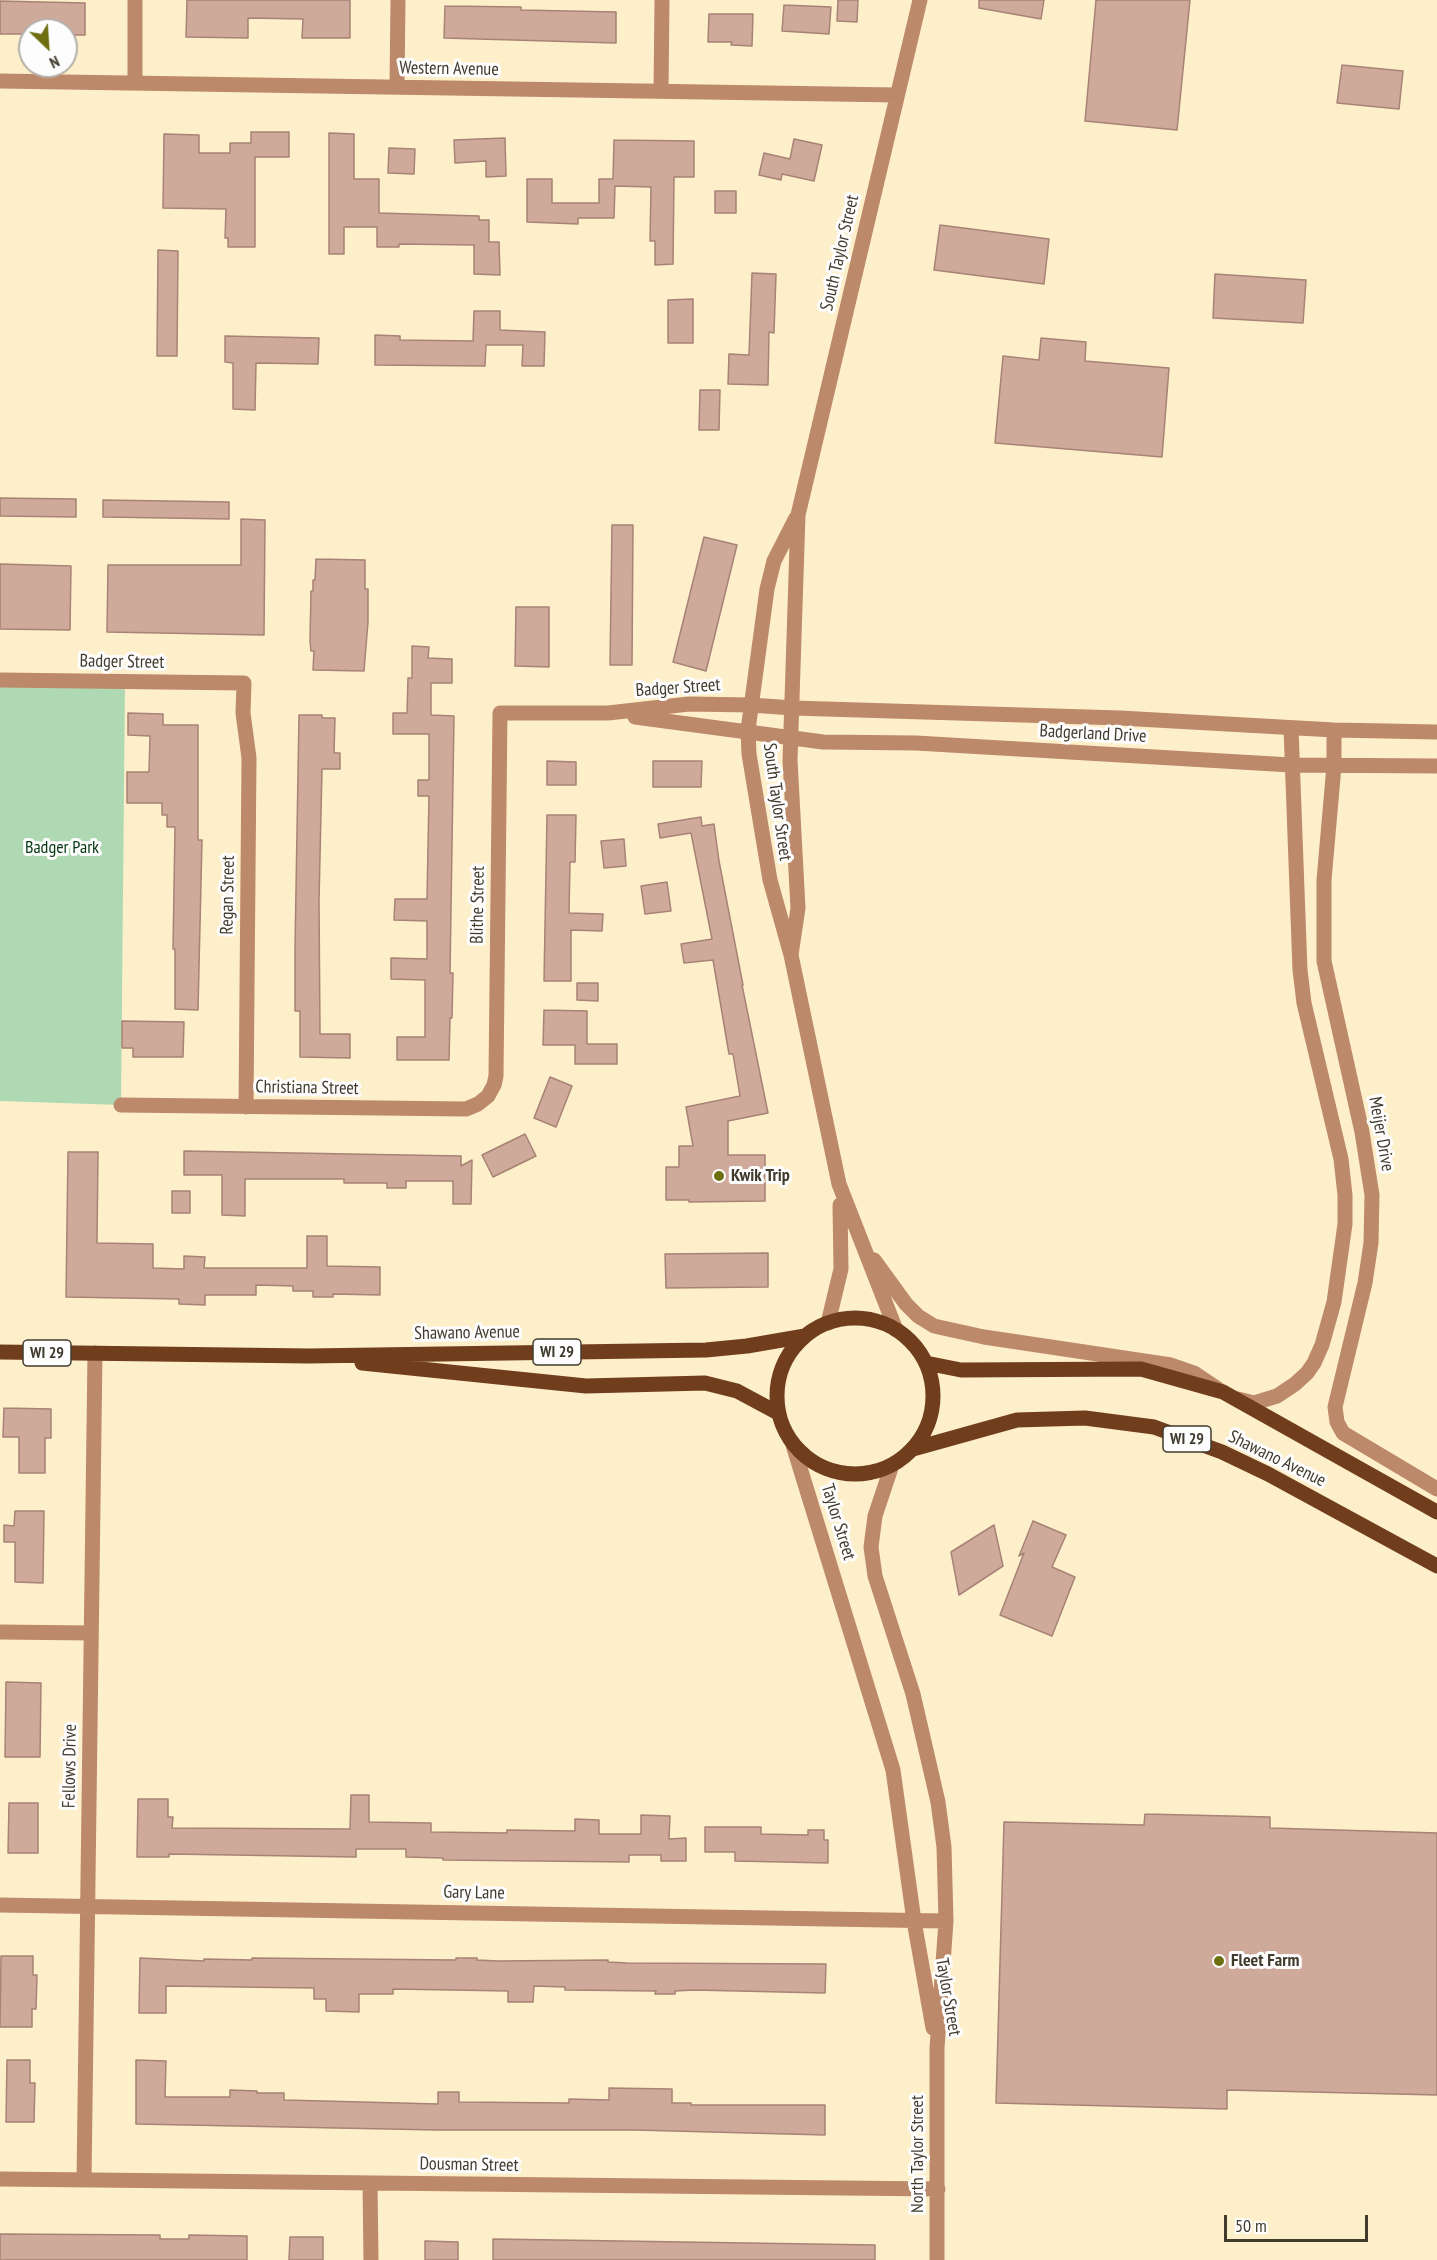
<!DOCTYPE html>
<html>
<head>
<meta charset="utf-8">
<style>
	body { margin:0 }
	#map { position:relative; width:1437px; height:2260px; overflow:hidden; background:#feefcb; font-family:"PT Sans Narrow",sans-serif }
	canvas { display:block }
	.north { position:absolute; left:18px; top:18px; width:60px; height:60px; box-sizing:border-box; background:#fdfdfd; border:2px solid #b2afaa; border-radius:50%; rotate:155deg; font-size:16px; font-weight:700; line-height:24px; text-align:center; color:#413b2d }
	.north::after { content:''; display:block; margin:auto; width:21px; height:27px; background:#6e6f11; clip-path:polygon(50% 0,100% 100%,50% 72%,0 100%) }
	.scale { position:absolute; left:1224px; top:2215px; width:144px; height:27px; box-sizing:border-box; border:3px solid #413b2d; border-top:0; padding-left:8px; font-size:18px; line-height:21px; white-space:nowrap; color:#413b2d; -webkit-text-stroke:4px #fdfdfd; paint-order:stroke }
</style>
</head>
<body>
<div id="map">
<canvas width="1437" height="2260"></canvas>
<div class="north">N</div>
<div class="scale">50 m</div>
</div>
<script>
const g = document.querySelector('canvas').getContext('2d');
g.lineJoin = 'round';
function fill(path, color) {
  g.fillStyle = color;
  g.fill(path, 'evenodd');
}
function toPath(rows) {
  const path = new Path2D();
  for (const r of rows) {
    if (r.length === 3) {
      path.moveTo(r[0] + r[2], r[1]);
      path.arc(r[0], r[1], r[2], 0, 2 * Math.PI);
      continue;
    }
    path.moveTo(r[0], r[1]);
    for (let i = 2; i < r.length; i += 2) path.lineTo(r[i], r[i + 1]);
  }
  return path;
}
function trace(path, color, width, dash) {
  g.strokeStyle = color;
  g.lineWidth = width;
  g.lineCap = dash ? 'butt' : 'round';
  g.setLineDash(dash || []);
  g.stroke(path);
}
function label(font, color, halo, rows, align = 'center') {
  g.font = font + ' "PT Sans Narrow",sans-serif';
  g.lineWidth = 6;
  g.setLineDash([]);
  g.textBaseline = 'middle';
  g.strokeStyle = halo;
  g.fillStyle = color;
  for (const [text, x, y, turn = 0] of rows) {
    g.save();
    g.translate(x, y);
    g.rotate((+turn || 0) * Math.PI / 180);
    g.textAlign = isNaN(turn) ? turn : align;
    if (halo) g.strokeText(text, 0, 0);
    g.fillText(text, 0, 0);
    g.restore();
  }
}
const green = toPath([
	[0,680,125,681,121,1105,0,1101]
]);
const building = toPath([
	[187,0,350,0,350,38,302,38,303,19,248,18,248,38,186,37,187,0],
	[838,0,858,0,857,22,837,21,838,0],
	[979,0,1044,0,1041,19,979,8,979,0],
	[1096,0,1190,0,1177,130,1085,121,1096,0],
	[0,1,85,3,85,35,66,35,66,30,30,30,30,34,0,34,0,1],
	[784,5,831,7,829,34,782,31,784,5],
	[445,6,521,7,521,10,616,12,616,43,444,38,445,6],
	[709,14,753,14,752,46,731,45,732,42,708,42,709,14],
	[1342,65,1403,71,1399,109,1337,103,1342,65],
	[251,132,289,132,289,157,255,157,255,247,228,247,228,238,225,238,226,209,163,208,164,134,199,135,199,153,230,153,230,143,251,143,251,132],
	[329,133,354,134,354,179,379,179,379,213,479,216,479,220,489,220,489,242,499,242,500,275,474,274,474,245,399,244,399,247,377,247,377,227,344,227,344,254,329,254,329,133],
	[505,138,506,176,486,177,486,161,455,163,454,140,505,138],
	[794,139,822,145,814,181,782,174,781,180,759,175,764,153,790,159,794,139],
	[614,140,694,141,694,177,674,177,673,264,655,265,655,241,650,241,651,187,615,186,614,218,578,218,578,224,527,222,527,179,552,179,552,203,599,203,599,179,613,179,614,140],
	[389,148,415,149,414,174,388,173,389,148],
	[715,191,736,191,736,213,715,213,715,191],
	[940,225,1049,239,1044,284,934,270,940,225],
	[158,250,178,251,177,356,157,356,158,250],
	[752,273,776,274,774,333,769,332,768,385,728,384,729,354,749,355,752,273],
	[1215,274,1306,280,1303,323,1213,318,1215,274],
	[693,299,693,343,668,343,668,300,693,299],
	[474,311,500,311,500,330,545,332,544,366,522,366,523,345,486,345,485,366,375,365,375,335,400,336,400,340,473,341,474,311],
	[225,336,319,338,318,364,256,363,255,410,233,409,233,363,225,362,225,336],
	[1041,338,1086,342,1085,361,1169,368,1162,457,995,443,1003,356,1039,360,1041,338],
	[700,390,720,390,719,430,699,430,700,390],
	[0,498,76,499,76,517,0,516,0,498],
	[103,500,229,502,229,519,103,517,103,500],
	[241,519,265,520,264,635,107,632,108,565,241,565,241,519],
	[612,525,633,525,632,665,610,665,612,525],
	[704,537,737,545,706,671,673,662,704,537],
	[316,559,365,560,365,589,368,589,368,622,364,671,313,670,314,651,311,651,310,641,311,591,313,591,313,580,315,580,316,559],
	[0,564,71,566,70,630,0,629,0,564],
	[516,607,549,607,549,667,515,666,516,607],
	[412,646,429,647,428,658,452,659,452,683,431,683,431,715,454,716,450,973,453,973,452,1018,450,1018,449,1060,397,1060,397,1037,425,1037,425,980,391,979,391,958,427,959,427,921,394,920,395,899,427,899,429,796,418,796,418,780,429,780,429,734,393,734,393,713,407,713,408,678,412,678,412,646],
	[128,713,163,714,163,725,198,725,198,840,202,840,198,1010,175,1009,175,949,173,949,175,827,167,827,167,815,162,815,162,803,127,803,127,772,149,772,150,736,128,735,128,713],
	[299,715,322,715,322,718,335,718,334,753,340,753,340,769,322,769,319,900,320,1034,350,1034,350,1058,300,1057,300,1011,295,1011,295,948,299,715],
	[547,761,576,762,576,785,547,785,547,761],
	[653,761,702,761,701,787,653,787,653,761],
	[547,815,576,815,575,862,570,862,569,913,603,914,602,931,571,930,571,981,544,981,547,815],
	[701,817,702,826,714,824,719,861,743,985,742,985,768,1113,728,1121,728,1155,765,1155,765,1201,689,1202,689,1200,666,1200,666,1167,679,1167,679,1146,693,1146,686,1107,740,1096,733,1054,729,1054,713,960,684,963,681,944,712,939,691,833,660,838,658,824,701,817],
	[624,839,626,866,604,868,601,841,624,839],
	[667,882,671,911,645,914,641,886,667,882],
	[577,983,598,983,598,1001,577,1000,577,983],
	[544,1010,587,1011,587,1044,617,1044,617,1064,575,1064,575,1045,543,1045,544,1010],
	[122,1021,184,1022,183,1057,133,1057,133,1048,122,1048,122,1021],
	[550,1077,572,1086,556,1127,534,1118,550,1077],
	[525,1134,536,1156,493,1177,482,1155,525,1134],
	[184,1151,461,1156,461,1166,472,1160,471,1204,453,1204,453,1181,406,1181,406,1188,387,1188,387,1183,344,1183,344,1179,245,1179,245,1216,222,1215,222,1175,184,1175,184,1151],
	[68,1152,98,1152,97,1243,153,1244,153,1268,184,1269,184,1256,205,1257,204,1268,307,1268,307,1236,327,1236,327,1266,380,1267,380,1295,333,1294,333,1297,313,1297,313,1291,293,1291,293,1286,256,1285,256,1295,205,1295,205,1305,179,1304,179,1299,66,1297,68,1152],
	[172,1191,190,1191,190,1213,172,1213,172,1191],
	[768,1253,768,1287,666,1288,665,1254,768,1253],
	[4,1408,51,1409,51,1438,45,1438,45,1473,19,1473,19,1437,3,1437,4,1408],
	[15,1511,44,1511,43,1583,15,1582,15,1542,4,1542,4,1525,14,1526,15,1511],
	[1033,1521,1066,1535,1052,1567,1075,1577,1052,1636,1000,1615,1024,1553,1019,1556,1033,1521],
	[994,1525,1003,1566,959,1595,951,1552,994,1525],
	[6,1682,41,1683,40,1757,5,1757,6,1682],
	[351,1795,369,1795,369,1822,431,1823,431,1832,507,1833,507,1830,575,1831,575,1819,599,1820,599,1834,641,1834,641,1815,670,1816,669,1839,686,1838,686,1861,661,1861,661,1855,629,1855,629,1862,443,1860,443,1858,406,1857,406,1849,356,1849,356,1857,169,1854,169,1857,137,1857,138,1799,168,1799,168,1817,173,1817,172,1828,350,1829,351,1795],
	[9,1803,38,1803,38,1853,8,1853,9,1803],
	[1145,1814,1270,1817,1270,1828,1437,1833,1437,2095,1227,2090,1227,2109,996,2103,1004,1822,1144,1825,1145,1814],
	[705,1827,761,1827,761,1834,808,1835,808,1830,824,1830,824,1840,828,1840,828,1863,735,1861,735,1852,705,1852,705,1827],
	[1,1956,33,1956,33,1975,37,1975,36,2009,32,2009,32,2027,0,2027,1,1956],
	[140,1958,204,1961,204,1959,252,1960,252,1958,456,1960,456,1958,477,1958,477,1960,498,1961,608,1960,608,1962,627,1963,826,1964,825,1993,694,1990,675,1991,675,1994,655,1994,656,1991,565,1990,565,1987,534,1986,533,2002,508,2002,508,1991,393,1989,393,1994,359,1994,359,2012,326,2011,326,1999,314,1999,314,1988,166,1986,166,2013,139,2013,140,1958],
	[7,2060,30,2060,30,2083,35,2083,34,2122,6,2122,7,2060],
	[136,2060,166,2061,165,2097,230,2097,230,2090,257,2091,257,2093,284,2093,284,2100,438,2104,438,2092,459,2092,459,2102,569,2103,569,2099,609,2100,609,2088,672,2089,672,2103,691,2103,691,2105,825,2105,825,2135,635,2130,438,2130,136,2124,136,2060],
	[0,2234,160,2235,160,2239,189,2239,189,2235,247,2236,247,2260,0,2260,0,2234],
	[290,2237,323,2237,323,2260,289,2260,290,2237],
	[493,2239,875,2245,875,2260,493,2260,493,2239],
	[425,2241,458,2242,458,2260,425,2260,425,2241]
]);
const minor = toPath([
	[135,0,135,83],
	[0,81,897,95],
	[397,87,398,0],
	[661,91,662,0],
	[796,518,774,561,767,589,748,730,749,754,770,880,791,955,839,1184,896,1330],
	[0,680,244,683,243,713,249,758,246,1107],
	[635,717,823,742,916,743,1291,765,1437,766],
	[1334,730,1334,766,1324,880,1324,961,1362,1132,1372,1195,1371,1243,1365,1283,1335,1407,1337,1422,1343,1433,1437,1489],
	[791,955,798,908,790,760,798,515,920,0],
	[121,1105,466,1109,478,1104,488,1096,494,1085,496,1076,500,713,608,713,689,704,751,705,793,708,1120,718,1334,730,1437,732],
	[874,1260,906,1304,918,1316,934,1326,984,1337,1171,1365,1194,1373,1218,1389],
	[828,1323,841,1269,840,1205],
	[1238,1399,1254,1403,1277,1396,1295,1384,1307,1373,1314,1363,1322,1345,1334,1302,1345,1224,1345,1195,1341,1159,1304,1003,1300,970,1291,728],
	[793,1445,893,1770,914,1921,933,2028],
	[892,1465,875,1516,871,1547,875,1576,913,1694,938,1802,944,1847,946,1921,937,2048,937,2260],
	[0,1632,91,1633],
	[0,1905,946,1921],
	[0,2179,938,2189],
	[84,2180,95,1353],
	[370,2183,371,2260]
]);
const major = toPath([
	[855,1396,78],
	[0,1352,309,1356,706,1350,747,1346,805,1336],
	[362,1363,586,1386,705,1383,737,1391,778,1413],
	[926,1363,961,1370,1141,1369,1223,1392,1437,1512],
	[913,1449,1017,1420,1085,1418,1154,1427,1222,1452,1268,1474,1437,1566]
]);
const markers = [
	[719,1176,6,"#6e6f11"],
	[1219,1961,6,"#6e6f11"]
];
const shields = [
	[557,1352,48],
	[47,1353,48],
	[1187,1439,48]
];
const shieldNames = [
	["WI 29",557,1352],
	["WI 29",47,1353],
	["WI 29",1187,1439]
];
const streetNames = [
	["Western Avenue",449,69,1],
	["South Taylor Street",840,253,-77],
	["Badger Street",122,662,1],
	["Badger Street",678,688,-4],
	["Badgerland Drive",1093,734,3],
	["South Taylor Street",777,802,82],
	["Regan Street",228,895,-89],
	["Blithe Street",478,905,-89],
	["Christiana Street",307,1088,1],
	["Meijer Drive",1381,1134,80],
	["Shawano Avenue",467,1333,-1],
	["Shawano Avenue",1277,1459,26],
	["Taylor Street",838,1522,73],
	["Fellows Drive",70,1766,-89],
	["Gary Lane",474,1893,1],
	["Taylor Street",948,1997,80],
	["North Taylor Street",918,2154,-90],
	["Dousman Street",469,2165,1]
];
const parkNames = [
	["Badger Park",62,848]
];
const poiNames = [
	["Kwik Trip",731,1176],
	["Fleet Farm",1231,1961]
];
fill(green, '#afd9b2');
fill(building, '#cfaa9b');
trace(building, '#a78375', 1.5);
trace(minor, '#bc896b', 15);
trace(major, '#713e1d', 15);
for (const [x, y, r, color] of markers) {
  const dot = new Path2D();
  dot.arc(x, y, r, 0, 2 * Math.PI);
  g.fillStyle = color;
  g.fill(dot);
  trace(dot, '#fdfdfd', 2);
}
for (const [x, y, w] of shields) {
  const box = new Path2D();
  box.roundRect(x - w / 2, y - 13, w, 26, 4.5);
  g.fillStyle = '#fdfdfd';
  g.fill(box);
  trace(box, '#413b2d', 1.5);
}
label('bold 16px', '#413b2d', null, shieldNames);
label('18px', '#413b2d', '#fdfdfd', streetNames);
label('18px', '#063711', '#fdfdfd', parkNames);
label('bold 18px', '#413b2d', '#fdfdfd', poiNames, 'left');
</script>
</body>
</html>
